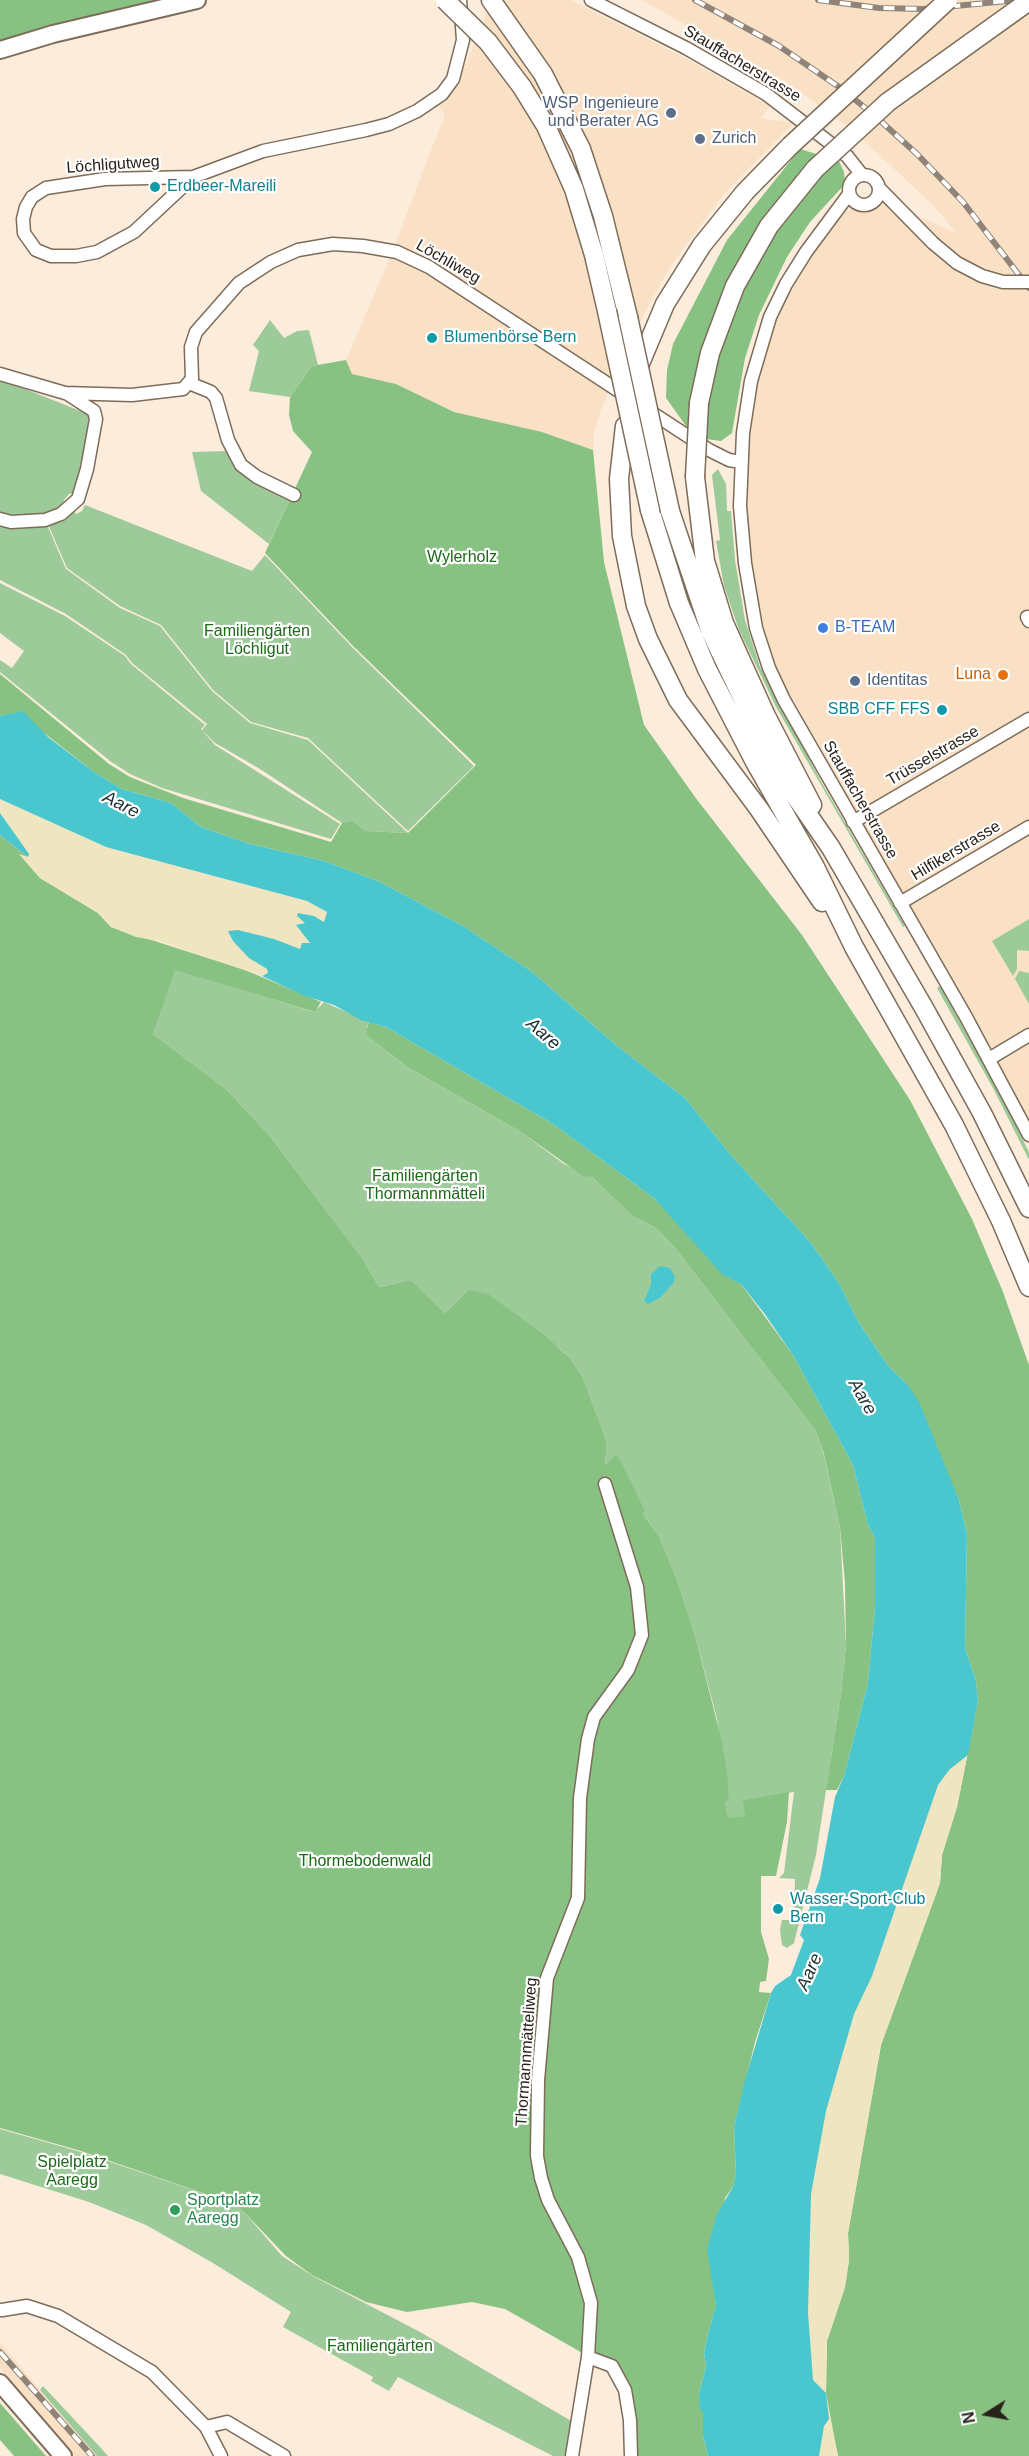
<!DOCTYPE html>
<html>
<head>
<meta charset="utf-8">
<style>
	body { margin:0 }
	#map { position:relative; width:1029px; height:2456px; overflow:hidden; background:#fcecdb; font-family:Helvetica,sans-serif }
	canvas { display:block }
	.north { position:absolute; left:957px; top:2384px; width:60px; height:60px; -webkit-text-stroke:4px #fff; paint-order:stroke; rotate:259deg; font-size:16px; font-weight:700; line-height:24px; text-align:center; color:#29221a }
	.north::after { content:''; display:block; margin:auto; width:21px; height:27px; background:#29221a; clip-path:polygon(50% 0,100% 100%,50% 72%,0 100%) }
</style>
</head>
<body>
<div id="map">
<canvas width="1029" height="2456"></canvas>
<div class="north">N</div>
</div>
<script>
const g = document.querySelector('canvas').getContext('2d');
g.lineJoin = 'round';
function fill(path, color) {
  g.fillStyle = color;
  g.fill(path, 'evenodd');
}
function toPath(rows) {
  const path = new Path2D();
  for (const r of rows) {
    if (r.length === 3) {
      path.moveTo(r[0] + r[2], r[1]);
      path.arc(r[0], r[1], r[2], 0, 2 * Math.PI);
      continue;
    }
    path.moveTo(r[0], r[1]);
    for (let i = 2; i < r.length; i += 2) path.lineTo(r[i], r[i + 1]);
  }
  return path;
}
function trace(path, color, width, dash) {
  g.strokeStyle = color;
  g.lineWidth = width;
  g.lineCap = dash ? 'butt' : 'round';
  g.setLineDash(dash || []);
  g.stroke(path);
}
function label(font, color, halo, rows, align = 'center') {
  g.font = font + ' Helvetica,sans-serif';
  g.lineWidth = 4.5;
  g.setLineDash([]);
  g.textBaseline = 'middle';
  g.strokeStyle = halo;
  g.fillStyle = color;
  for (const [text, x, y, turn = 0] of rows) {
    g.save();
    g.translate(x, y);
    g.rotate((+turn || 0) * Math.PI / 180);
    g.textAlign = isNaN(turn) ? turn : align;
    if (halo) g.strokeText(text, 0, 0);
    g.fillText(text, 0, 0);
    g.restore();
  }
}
const built = toPath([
	[503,0,571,0,689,60,770,106,761,118,794,123,725,193,670,267,643,316,602,406,594,433,593,450,542,432,454,412,396,384,352,374,345,363,392,252,445,114,437,104,452,91,467,62,490,5],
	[642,0,1029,0,1029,1135,853,822,846,792,777,672,761,618,749,552,746,468,755,385,778,311,803,264,834,220,857,204,866,205,875,200,888,202,957,234,933,205,849,127,786,82],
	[0,2342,59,2413,97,2456,75,2456,55,2433,0,2368]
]);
const green = toPath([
	[270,320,284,338,297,331,309,330,318,365,312,366,290,397,249,391,259,351,253,345],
	[0,379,88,414,89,437,75,493,69,494,64,500,62,509,45,515,22,518,0,516],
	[227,451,291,497,269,544,201,491,192,452],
	[718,469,726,484,727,511,731,511,735,560,745,620,760,667,822,783,905,926,903,927,776,707,739,630,724,586,716,541,720,540,712,475],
	[85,505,252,571,265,555,351,646,474,766,408,831,308,738,251,722,213,690,161,625,120,606,67,568,47,522,74,511,76,514,82,511],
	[0,520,45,520,66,569,120,608,160,626,212,691,250,723,308,740,408,833,365,831,352,822,342,823,260,769,215,743,202,730,207,724,132,663,126,655,66,614,0,580],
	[0,583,65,616,125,656,131,664,205,725,201,729,215,745,340,824,331,839,162,788,130,774,110,761,0,672,0,660,12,668,24,651,0,633],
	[1029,919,1029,951,1017,950,1017,969,1013,976,992,941],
	[174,969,314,1012,324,1002,369,1022,367,1027,371,1039,409,1068,521,1132,564,1164,592,1177,631,1215,656,1228,676,1249,815,1430,824,1455,840,1528,846,1645,841,1694,816,1855,794,1943,787,1948,782,1945,780,1930,782,1920,794,1920,795,1879,779,1878,784,1873,794,1792,744,1800,746,1816,728,1819,725,1802,729,1801,717,1719,695,1635,676,1577,660,1538,643,1514,617,1454,605,1467,607,1442,583,1378,570,1358,558,1347,468,1290,445,1313,411,1280,379,1287,362,1258,270,1136,226,1089,153,1034],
	[1019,971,1029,973,1029,1004,1015,979],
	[940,986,997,1088,1029,1152,1029,1160,994,1090,937,988],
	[0,2129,81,2152,232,2203,244,2212,282,2256,313,2276,420,2332,578,2425,572,2456,553,2456,398,2377,389,2391,371,2381,373,2377,283,2327,291,2312,213,2263,146,2225,89,2202,0,2174],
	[43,2386,100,2447,108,2456,97,2456,40,2390]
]);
const forest = toPath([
	[0,0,163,0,51,26,0,42],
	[800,149,839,161,844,172,845,184,810,222,787,257,759,315,745,358,732,433,721,441,706,439,686,426,666,398,667,370,673,344,727,240],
	[346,360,352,374,396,384,454,412,542,432,593,450,604,562,644,725,695,797,802,935,910,1100,972,1219,1003,1292,1029,1365,1029,2456,838,2456,829,2419,826,2393,827,2341,845,2287,849,2260,848,2233,881,2045,940,1883,942,1855,957,1807,978,1701,976,1681,965,1648,967,1535,959,1500,907,1384,889,1367,859,1323,839,1283,811,1243,730,1154,685,1098,616,1045,531,971,463,926,378,881,324,861,250,844,201,827,171,803,122,789,94,772,39,729,13,714,0,716,0,674,109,764,130,777,183,798,331,842,342,823,352,821,365,831,408,833,476,765,352,645,265,553,312,452,293,431,289,415,290,397,312,366],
	[0,835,28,857,20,855,40,878,98,913,111,927,245,970,321,1002,315,1012,175,970,153,1034,226,1089,270,1136,362,1258,379,1287,411,1280,445,1313,468,1290,488,1294,543,1334,570,1358,583,1378,607,1442,605,1465,617,1454,644,1509,643,1514,660,1538,676,1577,695,1635,722,1742,727,1772,729,1801,725,1802,728,1818,745,1816,743,1800,789,1792,787,1822,776,1876,761,1876,761,1932,769,1959,766,1981,760,1982,759,1992,771,1993,755,2042,734,2127,736,2173,733,2187,725,2198,713,2278,716,2305,708,2334,704,2353,706,2366,699,2394,703,2411,703,2435,708,2456,631,2456,616,2372,505,2309,472,2302,407,2312,366,2302,312,2275,286,2256,244,2212,232,2203,81,2151,0,2128],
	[369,1022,386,1027,553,1124,654,1198,741,1284,793,1355,853,1465,868,1525,875,1538,875,1607,868,1683,844,1776,837,1790,826,1790,841,1694,846,1645,845,1583,840,1528,824,1454,815,1430,676,1249,656,1228,631,1215,592,1177,583,1176,521,1132,409,1068,371,1039,366,1032],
	[0,2403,46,2456,14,2456,0,2440]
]);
const sand = toPath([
	[0,799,106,847,307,901,327,912,327,918,324,922,314,916,298,913,297,916,305,923,297,927,311,943,300,949,238,930,233,941,249,957,267,969,269,973,262,976,159,941,136,937,111,927,98,913,40,878,19,854,28,857,0,813],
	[973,1728,957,1807,942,1855,940,1883,881,2045,848,2233,849,2260,845,2287,827,2341,826,2393,838,2456,776,2456,783,2204,940,1750]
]);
const water = toPath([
	[23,711,48,737,94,772,122,789,171,803,201,827,250,844,324,861,378,881,463,926,531,971,616,1045,685,1098,730,1154,811,1243,839,1283,859,1323,889,1367,907,1384,919,1402,959,1500,967,1535,965,1648,976,1681,978,1701,968,1755,950,1769,938,1785,872,1976,854,2014,826,2111,811,2194,808,2313,813,2380,826,2393,829,2419,824,2426,819,2456,708,2456,703,2435,703,2412,700,2409,699,2394,706,2366,704,2353,708,2334,716,2305,707,2250,717,2214,733,2187,736,2173,734,2127,745,2080,771,1993,775,1986,791,1975,804,1940,800,1935,820,1878,835,1797,844,1776,868,1683,875,1607,875,1538,868,1525,853,1465,793,1355,764,1313,741,1284,722,1274,654,1198,553,1124,386,1027,361,1020,334,1005,305,996,262,976,268,973,267,969,249,958,233,941,228,931,238,930,274,939,300,949,302,943,310,943,296,925,305,923,297,916,298,913,314,916,324,922,327,912,307,901,106,847,0,799,0,716],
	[0,813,29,854,28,857,0,835],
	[660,1266,670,1268,675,1277,674,1282,661,1297,648,1304,644,1301,651,1285,651,1274]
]);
const minor = toPath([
	[591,0,686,48,766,94,847,156,862,175],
	[864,190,15],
	[193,177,134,232,97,252,76,256,51,256,36,250,24,233,23,219,26,207,32,197,46,188,105,179,193,177,263,151,366,130,389,124,417,111,442,94,453,79,463,40,460,0],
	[879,188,933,243],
	[849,194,806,252,786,284,770,317,751,381,743,433,740,506,745,563,756,628,769,668,784,700,966,1017,1029,1135],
	[0,374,65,393,132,395,183,389,192,379,191,347,196,332,239,283,271,262,298,250,333,244,363,246,397,252,429,267,709,450,729,460,741,462],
	[189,383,211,392,216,398,228,440,241,465,257,477,294,495],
	[0,519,11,522,45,520,61,514,78,499,87,469,96,419,94,411,66,393],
	[1027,617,1029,621],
	[853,822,1029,719],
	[900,903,1029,827],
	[989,1059,1029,1035],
	[2,2310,27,2306,58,2316,152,2372,206,2427,221,2456],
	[588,2357,612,2366,625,2390,630,2420,631,2456],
	[206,2427,227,2422,284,2456],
	[572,2456,588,2357,591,2303,578,2257,548,2200,541,2178,537,2156,538,2080,547,1978,578,1898,580,1798,588,1739,594,1717,628,1670,642,1635,637,1587,605,1484]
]);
const major = toPath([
	[0,50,53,34,197,0],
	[0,2383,63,2456]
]);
const highway = toPath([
	[491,0,543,74,581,149,603,216,628,317],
	[522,87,546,126,574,189,594,255,607,311],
	[636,373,665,304,702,245,745,192,790,146],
	[699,403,710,353,735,286,769,226,815,169],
	[625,426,619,479,622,536,636,606,648,639,678,700,759,809,822,902],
	[695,477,705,561,724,623,766,716,812,805],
	[650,510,679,603,707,669,755,762,815,867,854,947,954,1125,1001,1221,1029,1287],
	[670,511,710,630,754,722,789,787,831,848,924,1008,982,1113,1029,1208]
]);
const rail = toPath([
	[695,0,779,46,842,89,875,116,917,154,963,202,1029,288],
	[818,0,879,8,923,9,1018,0],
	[0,2352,92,2456]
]);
const minorBridge = toPath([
	[933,243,957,263,982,276,1003,282,1029,282]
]);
const highwayBridge = toPath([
	[445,0,488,42,522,87],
	[790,146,948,0],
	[815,169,888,102,1029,1],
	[607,311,650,510],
	[628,317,670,511],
	[695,477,699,403]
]);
const markers = [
	[671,113,6,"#5c6f8a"],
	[700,139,6,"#5c6f8a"],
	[155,187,6,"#0f9aa8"],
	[432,338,6,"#0f9aa8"],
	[823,628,6,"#3f7fe0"],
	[1003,675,6,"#e8710a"],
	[855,681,6,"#5c6f8a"],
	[942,710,6,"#0f9aa8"],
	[778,1909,6,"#0f9aa8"],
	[175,2210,6,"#2e9e5b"]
];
const streetNames = [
	["Stauffacherstrasse",742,64,31],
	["Löchligutweg",113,165,-4],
	["Löchliweg",448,262,30],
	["Trüsselstrasse",933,756,-30],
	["Stauffacherstrasse",860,800,60],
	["Hilfikerstrasse",956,851,-31],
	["Thormannmätteliweg",527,2052,-86]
];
const serviceNames = [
	["WSP Ingenieure",659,104,"right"],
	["und Berater AG",659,122,"right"],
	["Zurich",712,139],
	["Identitas",867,681]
];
const cultureNames = [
	["Erdbeer-Mareili",167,187],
	["Blumenbörse Bern",444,338],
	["SBB CFF FFS",930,710,"right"],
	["Wasser-Sport-Club",790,1900],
	["Bern",790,1918]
];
const parkNames = [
	["Wylerholz",462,558],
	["Familiengärten",257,632],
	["Löchligut",257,650],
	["Familiengärten",425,1177],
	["Thormannmätteli",425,1195],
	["Thormebodenwald",365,1862],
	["Spielplatz",72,2163],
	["Aaregg",72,2181],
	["Familiengärten",380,2347]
];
const shopNames = [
	["B-TEAM",835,628]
];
const foodNames = [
	["Luna",991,675]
];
const leisureNames = [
	["Sportplatz",187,2201],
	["Aaregg",187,2219]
];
const waterNames = [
	["Aare",121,805,27],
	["Aare",543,1034,41],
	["Aare",862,1397,60],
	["Aare",810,1972,-66]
];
fill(built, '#fae1c5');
fill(green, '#9dca99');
fill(forest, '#87c282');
fill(sand, '#efe5c0');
fill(water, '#4ac6cf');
trace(minor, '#7d6c59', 15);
trace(major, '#7d6c59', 20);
trace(highway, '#7d6c59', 21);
trace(minor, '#fff', 12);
trace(major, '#fff', 16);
trace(highway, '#fff', 18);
trace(rail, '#908478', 6);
trace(rail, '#fff', 4, [11]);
trace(minorBridge, '#7d6c59', 15, []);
trace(highwayBridge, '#7d6c59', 21, []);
trace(minorBridge, '#fff', 12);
trace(highwayBridge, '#fff', 18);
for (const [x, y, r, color] of markers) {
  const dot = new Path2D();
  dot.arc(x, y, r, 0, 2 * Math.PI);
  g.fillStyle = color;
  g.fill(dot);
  trace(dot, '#fff', 2);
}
label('16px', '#29221a', '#fff', streetNames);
label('16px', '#4e5e75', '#fff', serviceNames, 'left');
label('16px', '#0d838f', '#fff', cultureNames, 'left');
label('16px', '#1b6a17', '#fff', parkNames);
label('16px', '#366cbe', '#fff', shopNames, 'left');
label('16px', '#c56008', '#fff', foodNames, 'right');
label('16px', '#27864d', '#fff', leisureNames, 'left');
label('italic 18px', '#1c3133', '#fff', waterNames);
</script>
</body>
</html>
